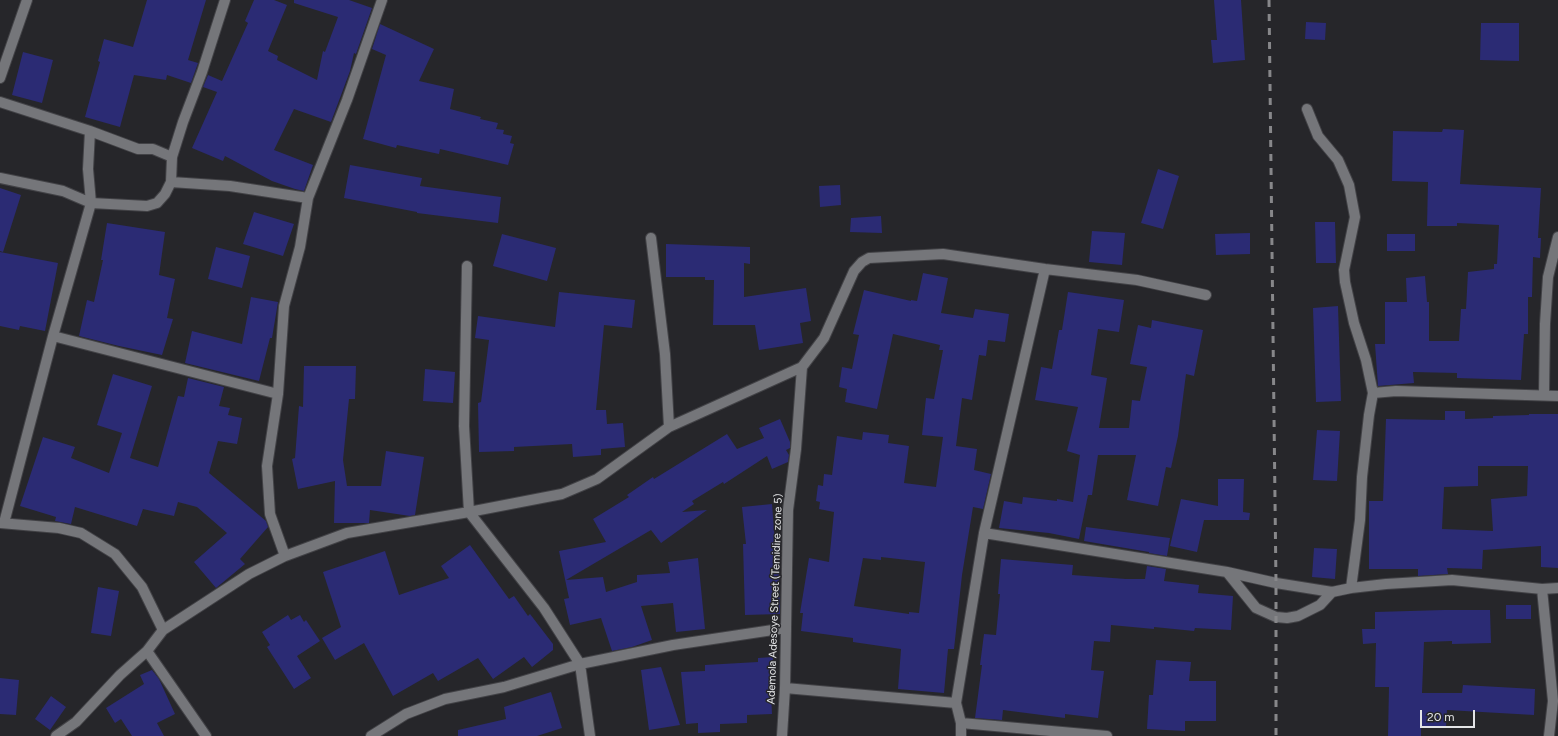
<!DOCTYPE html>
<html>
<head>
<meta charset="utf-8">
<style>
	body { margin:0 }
	#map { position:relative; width:1558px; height:736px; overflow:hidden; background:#26262a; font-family:Figtree,sans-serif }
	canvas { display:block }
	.scale { position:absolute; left:1420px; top:710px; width:55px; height:18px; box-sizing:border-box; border:2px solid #e4e5e7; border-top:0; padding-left:5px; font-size:12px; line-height:14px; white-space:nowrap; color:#e4e5e7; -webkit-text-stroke:3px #26262a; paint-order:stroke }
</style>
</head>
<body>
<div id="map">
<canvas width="1558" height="736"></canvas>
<div class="scale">20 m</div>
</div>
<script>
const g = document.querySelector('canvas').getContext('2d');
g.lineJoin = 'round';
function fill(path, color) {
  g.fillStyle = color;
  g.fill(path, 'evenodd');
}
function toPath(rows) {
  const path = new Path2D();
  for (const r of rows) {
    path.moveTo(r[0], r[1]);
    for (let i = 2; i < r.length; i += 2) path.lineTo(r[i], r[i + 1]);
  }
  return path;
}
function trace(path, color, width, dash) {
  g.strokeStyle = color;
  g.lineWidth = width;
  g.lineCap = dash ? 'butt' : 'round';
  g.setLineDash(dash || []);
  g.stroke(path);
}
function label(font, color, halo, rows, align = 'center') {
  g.font = font + ' Figtree,sans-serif';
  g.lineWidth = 3;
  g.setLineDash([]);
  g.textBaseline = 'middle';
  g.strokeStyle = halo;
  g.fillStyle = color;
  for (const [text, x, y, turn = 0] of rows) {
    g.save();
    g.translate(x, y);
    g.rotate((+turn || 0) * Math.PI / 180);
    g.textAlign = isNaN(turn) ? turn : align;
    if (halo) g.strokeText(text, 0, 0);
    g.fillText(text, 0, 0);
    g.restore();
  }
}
const building = toPath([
	[147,0,206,0,188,60,198,63,191,83,167,75,166,80,134,75,120,127,85,117,100,62,98,61,104,39,133,47],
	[254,0,274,0,287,5,268,51,278,56,277,60,317,80,323,51,325,52,338,17,294,3,294,0,349,0,372,8,356,54,354,53,350,71,331,122,294,109,274,150,313,165,304,191,295,189,272,181,225,156,223,161,192,148,217,92,203,87,208,75,222,81,248,23,245,21],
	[1214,0,1241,0,1245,60,1213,63,1211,40,1217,40],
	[1306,22,1326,23,1325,40,1305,39],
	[1481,23,1519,23,1519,61,1480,60],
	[380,24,434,49,419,81,454,89,450,109,481,117,480,119,498,123,496,129,504,130,503,134,512,136,510,143,514,144,508,165,440,149,439,154,397,145,396,148,363,139,386,55,372,49],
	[23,52,53,60,42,103,12,95],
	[1443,129,1464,130,1460,184,1541,188,1538,238,1541,238,1540,258,1533,257,1532,297,1528,297,1528,334,1524,334,1521,380,1457,378,1457,373,1413,372,1414,383,1378,386,1375,344,1385,344,1385,302,1407,302,1406,278,1425,276,1427,302,1429,302,1429,341,1459,341,1461,309,1466,309,1468,272,1494,269,1494,264,1497,264,1499,225,1457,223,1457,226,1427,226,1428,182,1392,181,1393,131,1442,132],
	[350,165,422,178,420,186,501,197,498,223,417,213,417,212,344,198],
	[1158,169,1179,176,1163,229,1141,223],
	[840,185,841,205,820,207,819,186],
	[0,188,21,195,3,252,0,251],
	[254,212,294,224,283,256,243,244],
	[881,216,882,233,850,232,851,218],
	[1315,222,1335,222,1336,263,1316,263],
	[107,223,165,232,159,275,175,279,167,318,173,319,162,355,119,346,79,336,87,300,94,302,103,260,101,260],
	[1092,231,1125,233,1122,265,1089,262],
	[1250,233,1250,254,1216,255,1215,234],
	[502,234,556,248,547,281,493,266],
	[1387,234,1415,234,1415,251,1387,251],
	[666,244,750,247,750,264,744,263,744,297,806,288,811,321,800,323,803,343,759,350,755,325,713,325,714,280,705,280,705,277,666,277],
	[216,247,250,256,242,288,208,279],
	[0,252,58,263,45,331,20,326,19,330,0,326],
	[923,273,948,278,941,313,973,318,975,309,1009,314,1005,342,988,340,986,356,979,355,972,400,962,398,956,446,977,449,974,470,991,474,983,509,973,507,962,575,954,649,948,649,944,693,898,689,901,649,853,642,853,638,801,631,803,613,800,613,809,558,829,562,834,512,819,509,820,502,816,501,818,485,823,486,824,474,832,475,837,436,862,440,863,432,889,435,888,443,909,446,904,483,936,487,943,437,922,435,926,398,934,399,943,350,939,350,940,345,893,334,877,409,845,402,847,389,839,387,842,367,852,369,859,335,853,334,864,290,911,301,911,300,917,301],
	[881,557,925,562,919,613,909,612,909,614,854,606,863,558,881,560],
	[559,292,635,300,632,328,604,325,596,410,606,410,607,424,623,423,625,447,601,449,601,455,573,457,572,444,514,447,514,451,479,452,478,403,481,402,489,340,475,338,478,316,555,327],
	[1068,292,1124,300,1119,332,1098,329,1091,375,1107,378,1099,428,1129,428,1132,400,1140,401,1147,367,1130,364,1138,325,1151,328,1152,320,1203,330,1194,376,1186,374,1178,436,1171,468,1166,467,1158,506,1127,500,1136,455,1098,455,1092,495,1088,495,1079,539,1049,533,999,528,1004,501,1022,504,1023,497,1057,501,1057,499,1073,502,1080,455,1067,451,1078,407,1035,400,1041,367,1052,369,1059,330,1062,330],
	[251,297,278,302,272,338,270,338,259,381,185,363,192,331,242,344],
	[1338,306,1341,401,1316,402,1313,308],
	[304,366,356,366,355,399,349,399,343,460,347,486,381,486,386,451,424,457,415,515,410,516,370,510,369,523,334,523,335,481,298,489,292,459,295,458,299,406,303,407],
	[425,369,455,372,453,403,423,401],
	[113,374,152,386,130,458,158,467,178,396,184,397,188,378,224,387,219,406,230,408,228,415,242,418,237,444,218,441,209,473,266,521,268,527,240,559,245,564,216,588,194,562,227,533,197,507,178,502,174,516,143,509,137,526,75,507,71,524,55,521,56,517,20,506,43,437,75,447,71,458,109,473,122,433,97,425],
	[1445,411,1465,411,1465,419,1493,418,1493,416,1529,415,1529,414,1558,414,1558,568,1541,567,1541,546,1483,550,1482,569,1447,568,1448,574,1418,576,1418,569,1369,569,1369,501,1383,501,1386,419,1445,420],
	[1478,466,1528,466,1527,496,1491,499,1493,531,1442,529,1444,487,1478,486],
	[780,419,790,442,790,448,786,450,789,455,788,462,772,469,767,456,724,484,723,482,692,501,694,504,682,512,707,510,661,543,651,530,566,580,603,577,606,592,637,582,637,575,670,573,668,562,698,558,705,629,676,632,673,603,641,606,652,640,632,647,612,651,601,618,570,625,564,599,569,598,559,551,606,542,593,519,629,497,627,495,653,477,654,479,727,434,737,449,764,438,759,428],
	[1317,430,1340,431,1337,481,1313,480],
	[1218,479,1244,479,1243,512,1250,513,1249,520,1204,520,1197,552,1170,546,1181,499,1218,506],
	[772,504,775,543,778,543,780,614,745,615,743,544,746,544,742,507],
	[1086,527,1170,538,1167,556,1149,553,1149,552,1084,541],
	[470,545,509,599,514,596,528,616,530,614,553,644,553,650,532,667,524,657,493,679,478,658,438,681,433,673,393,696,364,643,335,660,322,638,341,627,323,572,385,551,399,595,449,578,441,566],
	[1314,548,1337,549,1335,579,1312,577],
	[1001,559,1073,565,1072,575,1126,579,1145,579,1147,566,1166,569,1164,581,1199,585,1198,593,1233,596,1231,630,1195,628,1194,631,1154,627,1154,629,1111,625,1110,642,1094,641,1091,670,1104,671,1098,718,1065,714,1065,718,1003,710,1002,720,975,718,982,665,980,665,984,634,996,635,1000,594,998,594],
	[98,587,119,591,111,636,91,633],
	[1506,605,1531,605,1531,619,1506,619],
	[1444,610,1490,610,1491,643,1452,644,1452,641,1424,642,1422,693,1462,693,1463,685,1535,689,1534,715,1447,710,1446,727,1421,727,1421,736,1388,736,1389,687,1375,687,1376,643,1363,644,1362,629,1375,629,1375,612],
	[288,615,291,620,300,615,304,622,306,620,320,641,297,656,311,678,294,689,267,647,270,645,262,632],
	[773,657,773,694,771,694,772,714,747,715,747,723,720,724,720,732,698,733,698,723,686,724,681,672,705,671,705,665,758,662,758,658],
	[1156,660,1191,662,1189,681,1216,681,1216,721,1185,721,1185,731,1147,729,1149,695,1153,695],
	[661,667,680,725,649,730,641,670],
	[152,670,159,679,175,714,157,723,164,736,132,736,121,719,115,723,106,708,144,684,140,675],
	[0,678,19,680,16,715,0,714],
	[551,692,562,728,537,736,458,736,458,730,506,719,504,707],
	[51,696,66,707,50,730,35,719]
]);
const minor = toPath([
	[0,78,27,0],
	[0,102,90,131,138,149,153,149,172,157],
	[1307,109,1318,136,1338,160,1349,185,1355,217,1344,270,1345,282,1354,323,1366,360,1373,393],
	[0,178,63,191,91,203,147,206,157,203,165,194,171,182,172,157,183,122,202,72,225,0],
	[171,182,230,186,308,198],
	[651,238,665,354,669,427],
	[467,266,464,426,469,512,544,608,580,664,590,736],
	[53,336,278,394],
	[1544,395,1545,324,1548,277,1558,237],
	[0,523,59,528,81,533,115,554,142,587,163,630],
	[4,523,53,336,91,203,88,169,90,131],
	[984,533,1227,572,1276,583,1332,592,1351,588,1386,584,1452,580,1542,589,1558,588],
	[285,556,270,514,267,466,278,394,284,306,300,247,308,198,347,100,382,0],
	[1227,572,1256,608,1276,617,1287,618,1298,616,1320,605,1332,592],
	[1351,588,1360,520,1362,477,1369,415,1373,393,1396,391,1558,396],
	[1542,589,1553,701,1549,736],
	[147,651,206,736],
	[785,688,956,703],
	[961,723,1107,736],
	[56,736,76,722,120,675,147,651,163,630,249,574,285,556,347,533,469,512,562,494,597,479,669,427,802,367,824,338,854,271,862,262,869,258,943,254,1045,269,1137,280,1206,295],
	[371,736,406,714,445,699,504,687,580,664,673,645,786,628],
	[782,736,785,688,788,510,796,449,802,367],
	[961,736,961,723,956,703,984,533,1045,269]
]);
const rail = toPath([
	[1269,0,1276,583,1276,736]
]);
const streetNames = [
	["Ademola Adesoye Street (Temidire zone 5)",775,599,-88]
];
fill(building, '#2b2b74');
trace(minor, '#424246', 12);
trace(minor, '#75767a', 10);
trace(rail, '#87878a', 3, [7, 7]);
label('11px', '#e4e5e7', '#26262a', streetNames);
</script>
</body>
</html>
